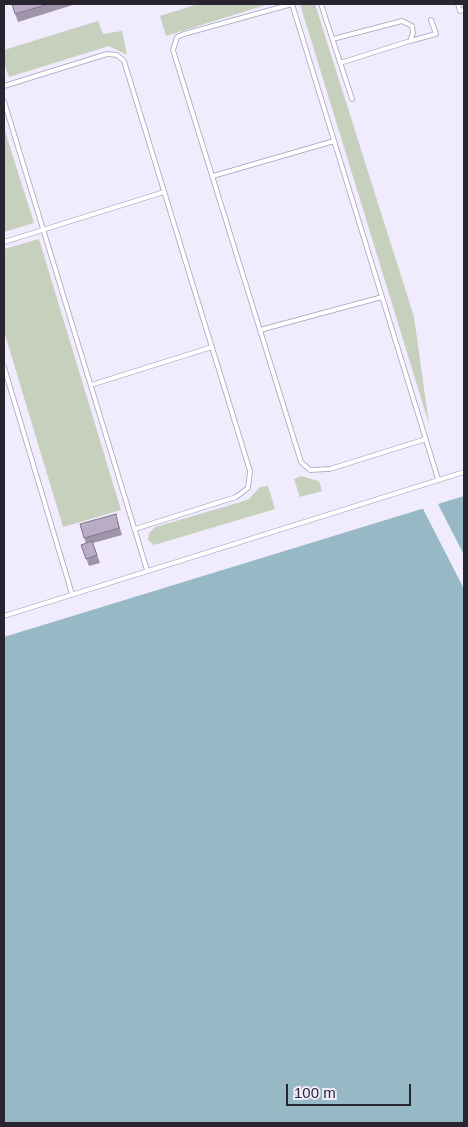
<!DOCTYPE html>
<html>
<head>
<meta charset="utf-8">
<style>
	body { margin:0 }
	#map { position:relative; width:468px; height:1127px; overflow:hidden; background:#f0ebfd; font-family:Arial,sans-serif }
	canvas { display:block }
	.frame { position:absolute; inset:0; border:5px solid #282530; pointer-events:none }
	.scale { position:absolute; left:286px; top:1084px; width:125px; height:22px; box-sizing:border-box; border:2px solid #282530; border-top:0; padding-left:6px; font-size:15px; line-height:18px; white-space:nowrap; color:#282530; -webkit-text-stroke:4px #f0ebfd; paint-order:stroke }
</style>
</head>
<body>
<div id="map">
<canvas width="468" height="1127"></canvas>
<div class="frame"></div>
<div class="scale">100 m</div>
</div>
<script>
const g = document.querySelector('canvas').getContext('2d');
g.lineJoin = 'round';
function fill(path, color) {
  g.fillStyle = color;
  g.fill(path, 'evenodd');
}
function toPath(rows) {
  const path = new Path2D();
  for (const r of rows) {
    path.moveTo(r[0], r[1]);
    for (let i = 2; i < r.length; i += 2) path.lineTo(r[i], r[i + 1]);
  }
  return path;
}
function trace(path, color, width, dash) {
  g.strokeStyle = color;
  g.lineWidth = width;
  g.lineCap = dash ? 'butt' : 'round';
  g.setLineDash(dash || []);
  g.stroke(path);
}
const green = toPath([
	[198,4,269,4,166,36,160,16],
	[300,4,315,4,414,317,429,424],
	[98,21,103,34,122,31,127,55,109,46,9,77,4,64,4,50],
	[4,128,34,223,4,232],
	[39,239,121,510,63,527,4,331,4,249],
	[301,476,319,481,322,491,300,497,294,479],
	[268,486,275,509,154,545,148,540,149,533,155,527,241,502,249,499,260,487]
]);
const water = toPath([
	[464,496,464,1123,4,1123,4,637]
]);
const pier = toPath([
	[437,502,463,553,464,589,422,507]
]);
const service = toPath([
	[292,4,184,34,177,37,173,50,301,462,310,470,330,469,426,439],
	[292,4,438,479],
	[321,4,352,99],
	[458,4,460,11,464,10],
	[333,39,402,21,412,26,413,33,410,41,340,63],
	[410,41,436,34,431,20],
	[4,86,107,54,117,55,124,61,250,471,248,488,236,497,135,529],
	[4,101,147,570],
	[213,176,334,141],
	[4,242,164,192],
	[260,330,382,297],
	[4,367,72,594],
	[91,385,212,347],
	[4,616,464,472]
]);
const wall = toPath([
	[12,4,76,4,18,22],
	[118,522,122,535,93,543,100,563,89,566,81,545,86,543,84,538]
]);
const building = toPath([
	[12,4,49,4,15,14,12,4],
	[116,514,119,528,84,538,80,524,116,514],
	[92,541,97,555,86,559,81,545,92,541]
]);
fill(green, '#c6d0bc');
fill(water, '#97b8c5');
fill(pier, '#f0ebfd');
trace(service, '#a79fbb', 5.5);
trace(service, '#fff', 4);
fill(wall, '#a094ab');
fill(building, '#baacc7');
trace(building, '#82788b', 1);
</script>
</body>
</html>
